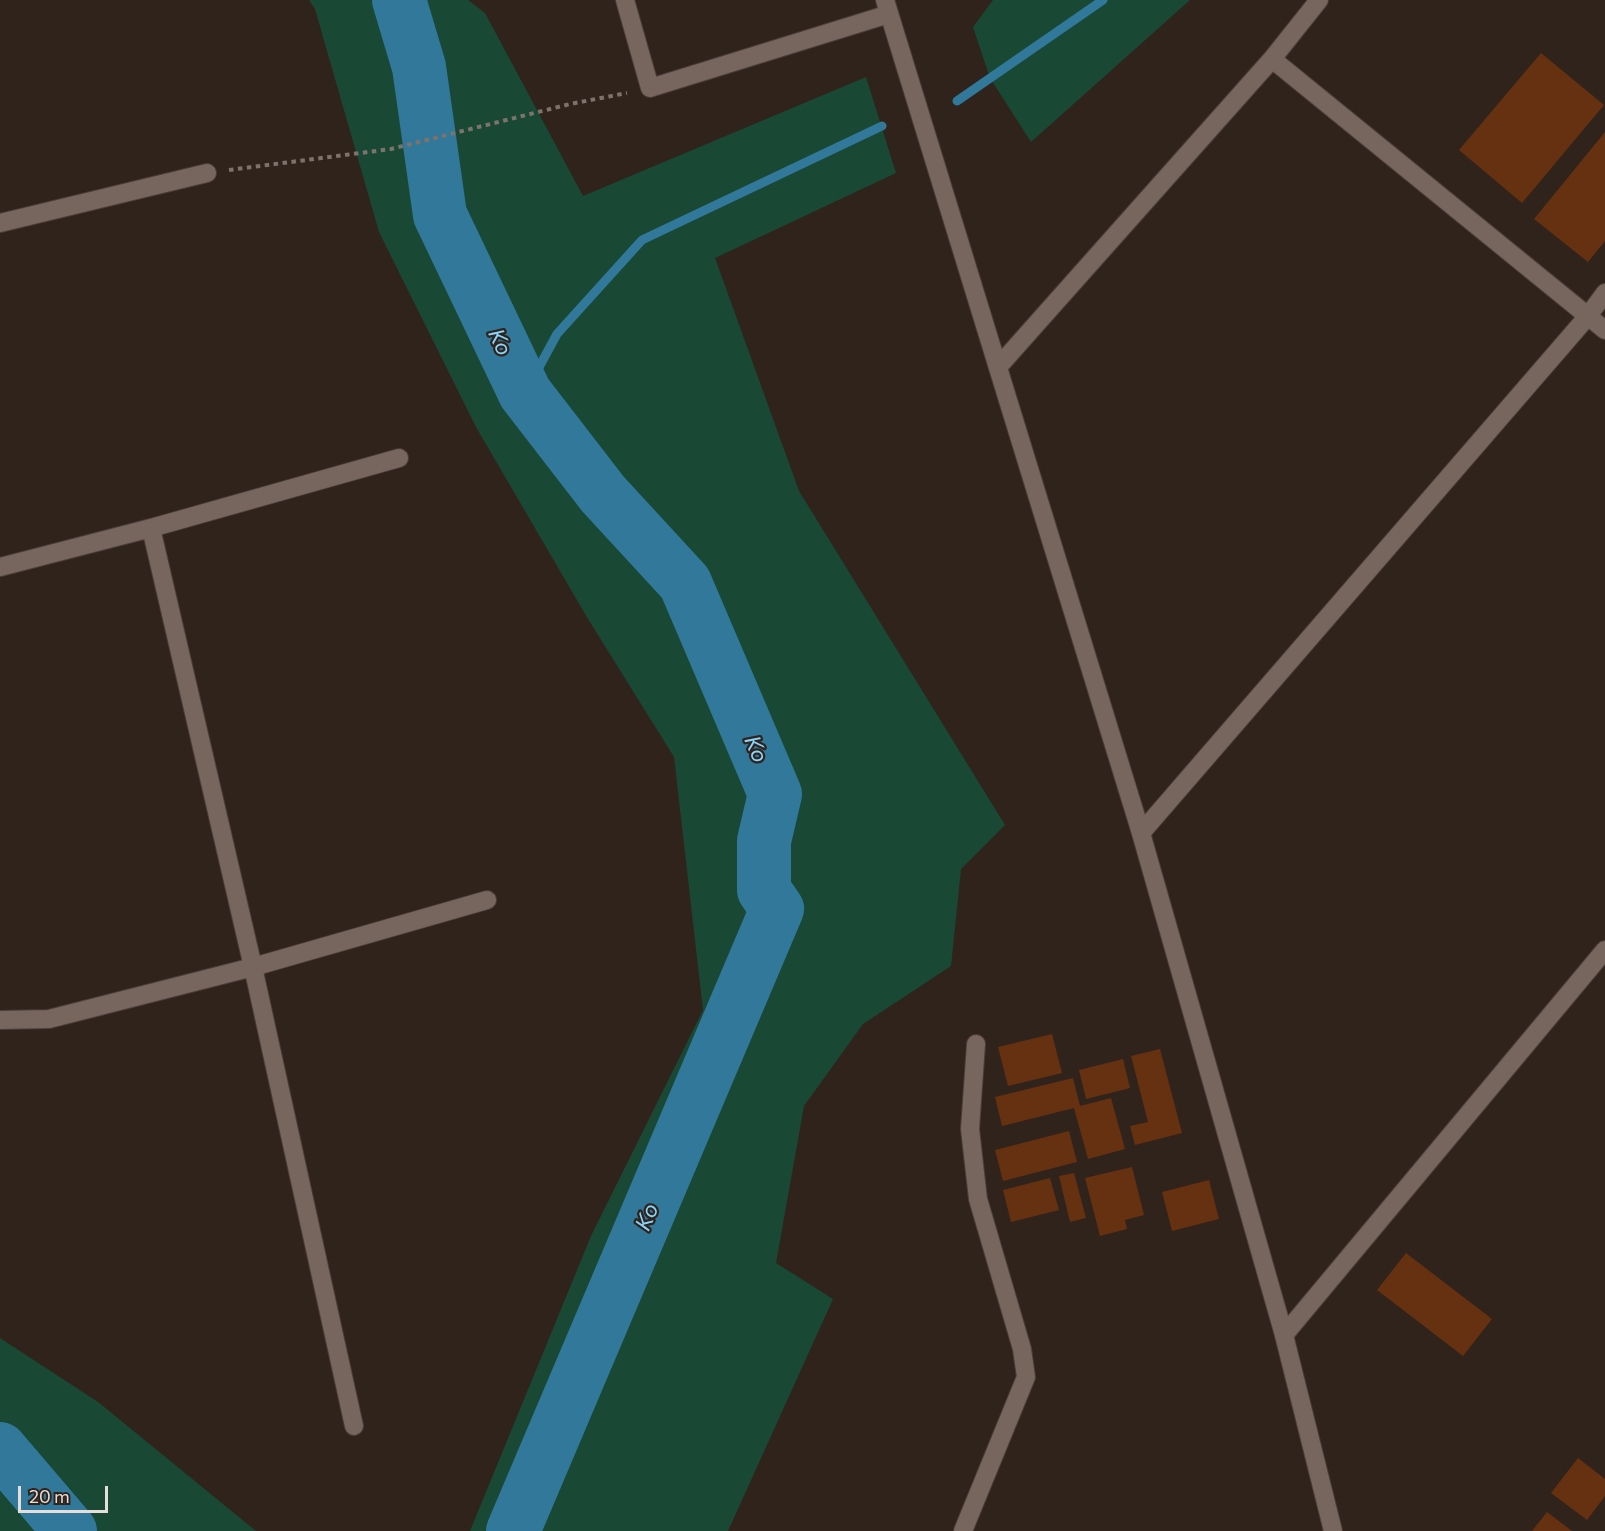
<!DOCTYPE html>
<html>
<head>
<meta charset="utf-8">
<style>
	body { margin:0 }
	#map { position:relative; width:1605px; height:1531px; overflow:hidden; background:#30231c; font-family:Commissioner,sans-serif }
	canvas { display:block }
	.scale { position:absolute; left:18px; top:1486px; width:90px; height:27px; box-sizing:border-box; border:3px solid #e7ded9; border-top:0; padding-left:8px; font-size:18px; line-height:21px; white-space:nowrap; color:#e7ded9; -webkit-text-stroke:4px #30231c; paint-order:stroke }
</style>
</head>
<body>
<div id="map">
<canvas width="1605" height="1531"></canvas>
<div class="scale">20 m</div>
</div>
<script>
const g = document.querySelector('canvas').getContext('2d');
g.lineJoin = 'round';
function fill(path, color) {
  g.fillStyle = color;
  g.fill(path, 'evenodd');
}
function toPath(rows) {
  const path = new Path2D();
  for (const r of rows) {
    path.moveTo(r[0], r[1]);
    for (let i = 2; i < r.length; i += 2) path.lineTo(r[i], r[i + 1]);
  }
  return path;
}
function trace(path, color, width, dash) {
  g.strokeStyle = color;
  g.lineWidth = width;
  g.lineCap = dash ? 'butt' : 'round';
  g.setLineDash(dash || []);
  g.stroke(path);
}
function label(font, color, halo, rows, align = 'center') {
  g.font = font + ' Commissioner,sans-serif';
  g.lineWidth = 4.5;
  g.setLineDash([]);
  g.textBaseline = 'middle';
  g.strokeStyle = halo;
  g.fillStyle = color;
  for (const [text, x, y, turn = 0] of rows) {
    g.save();
    g.translate(x, y);
    g.rotate((+turn || 0) * Math.PI / 180);
    g.textAlign = isNaN(turn) ? turn : align;
    if (halo) g.strokeText(text, 0, 0);
    g.fillText(text, 0, 0);
    g.restore();
  }
}
const green = toPath([
	[309,0,468,0,485,13,583,196,866,77,896,173,715,258,799,491,1005,825,961,869,951,966,863,1024,804,1106,776,1263,833,1299,728,1531,470,1531,591,1236,703,1010,674,757,588,619,476,427,379,232,315,9],
	[993,0,1190,0,1031,142,990,78,973,27],
	[0,1338,98,1402,256,1531,0,1531]
]);
const stream = toPath([
	[957,101,1103,0],
	[525,393,557,334,642,240,882,126]
]);
const river = toPath([
	[399,0,419,67,440,215,525,393,603,494,685,583,775,794,764,841,764,890,777,909,513,1531],
	[0,1449,70,1531]
]);
const building = toPath([
	[1541,53,1604,105,1522,203,1459,150],
	[1605,132,1605,241,1588,262,1534,219],
	[1052,1034,1062,1073,1008,1086,998,1047],
	[1160,1049,1182,1133,1135,1145,1130,1126,1148,1122,1131,1056],
	[1123,1059,1130,1088,1086,1099,1079,1070],
	[1073,1078,1080,1106,1111,1098,1125,1149,1088,1159,1074,1108,1002,1126,995,1097],
	[1069,1131,1077,1162,1003,1181,995,1150],
	[1132,1167,1144,1215,1125,1220,1127,1229,1100,1236,1085,1178],
	[1074,1173,1086,1218,1070,1222,1059,1176],
	[1050,1178,1059,1210,1011,1222,1003,1190],
	[1209,1180,1219,1219,1172,1231,1162,1192],
	[1406,1253,1492,1319,1463,1356,1377,1290],
	[1578,1458,1605,1479,1605,1496,1587,1520,1551,1493],
	[1547,1512,1572,1531,1532,1531]
]);
const path = toPath([
	[229,170,391,149,570,104,627,93]
]);
const street = toPath([
	[625,0,650,88,889,14],
	[1272,59,1605,330],
	[0,223,207,173],
	[998,367,1272,59,1319,0],
	[151,528,253,967,354,1426],
	[0,567,151,528,399,458],
	[1141,833,1588,316,1605,293],
	[0,1020,49,1019,253,967,487,900],
	[1284,1335,1605,950],
	[963,1531,1026,1377,1022,1349,978,1199,970,1129,976,1044]
]);
const secondary = toPath([
	[885,0,1141,833,1284,1335,1333,1531]
]);
const waterNames = [
	["Ko",500,342,65],
	["Ko",756,749,67],
	["Ko",647,1217,-67]
];
fill(green, '#194934');
trace(stream, '#31789a', 9);
trace(river, '#31789a', 54);
fill(building, '#663110');
trace(street, '#4a3e39', 20);
trace(secondary, '#4a3e39', 20);
trace(path, '#7e726c', 4, [4.5, 4.5]);
trace(street, '#76665d', 18);
trace(secondary, '#76665d', 18);
label('italic 22px', '#88d5fd', '#30231c', waterNames);
</script>
</body>
</html>
